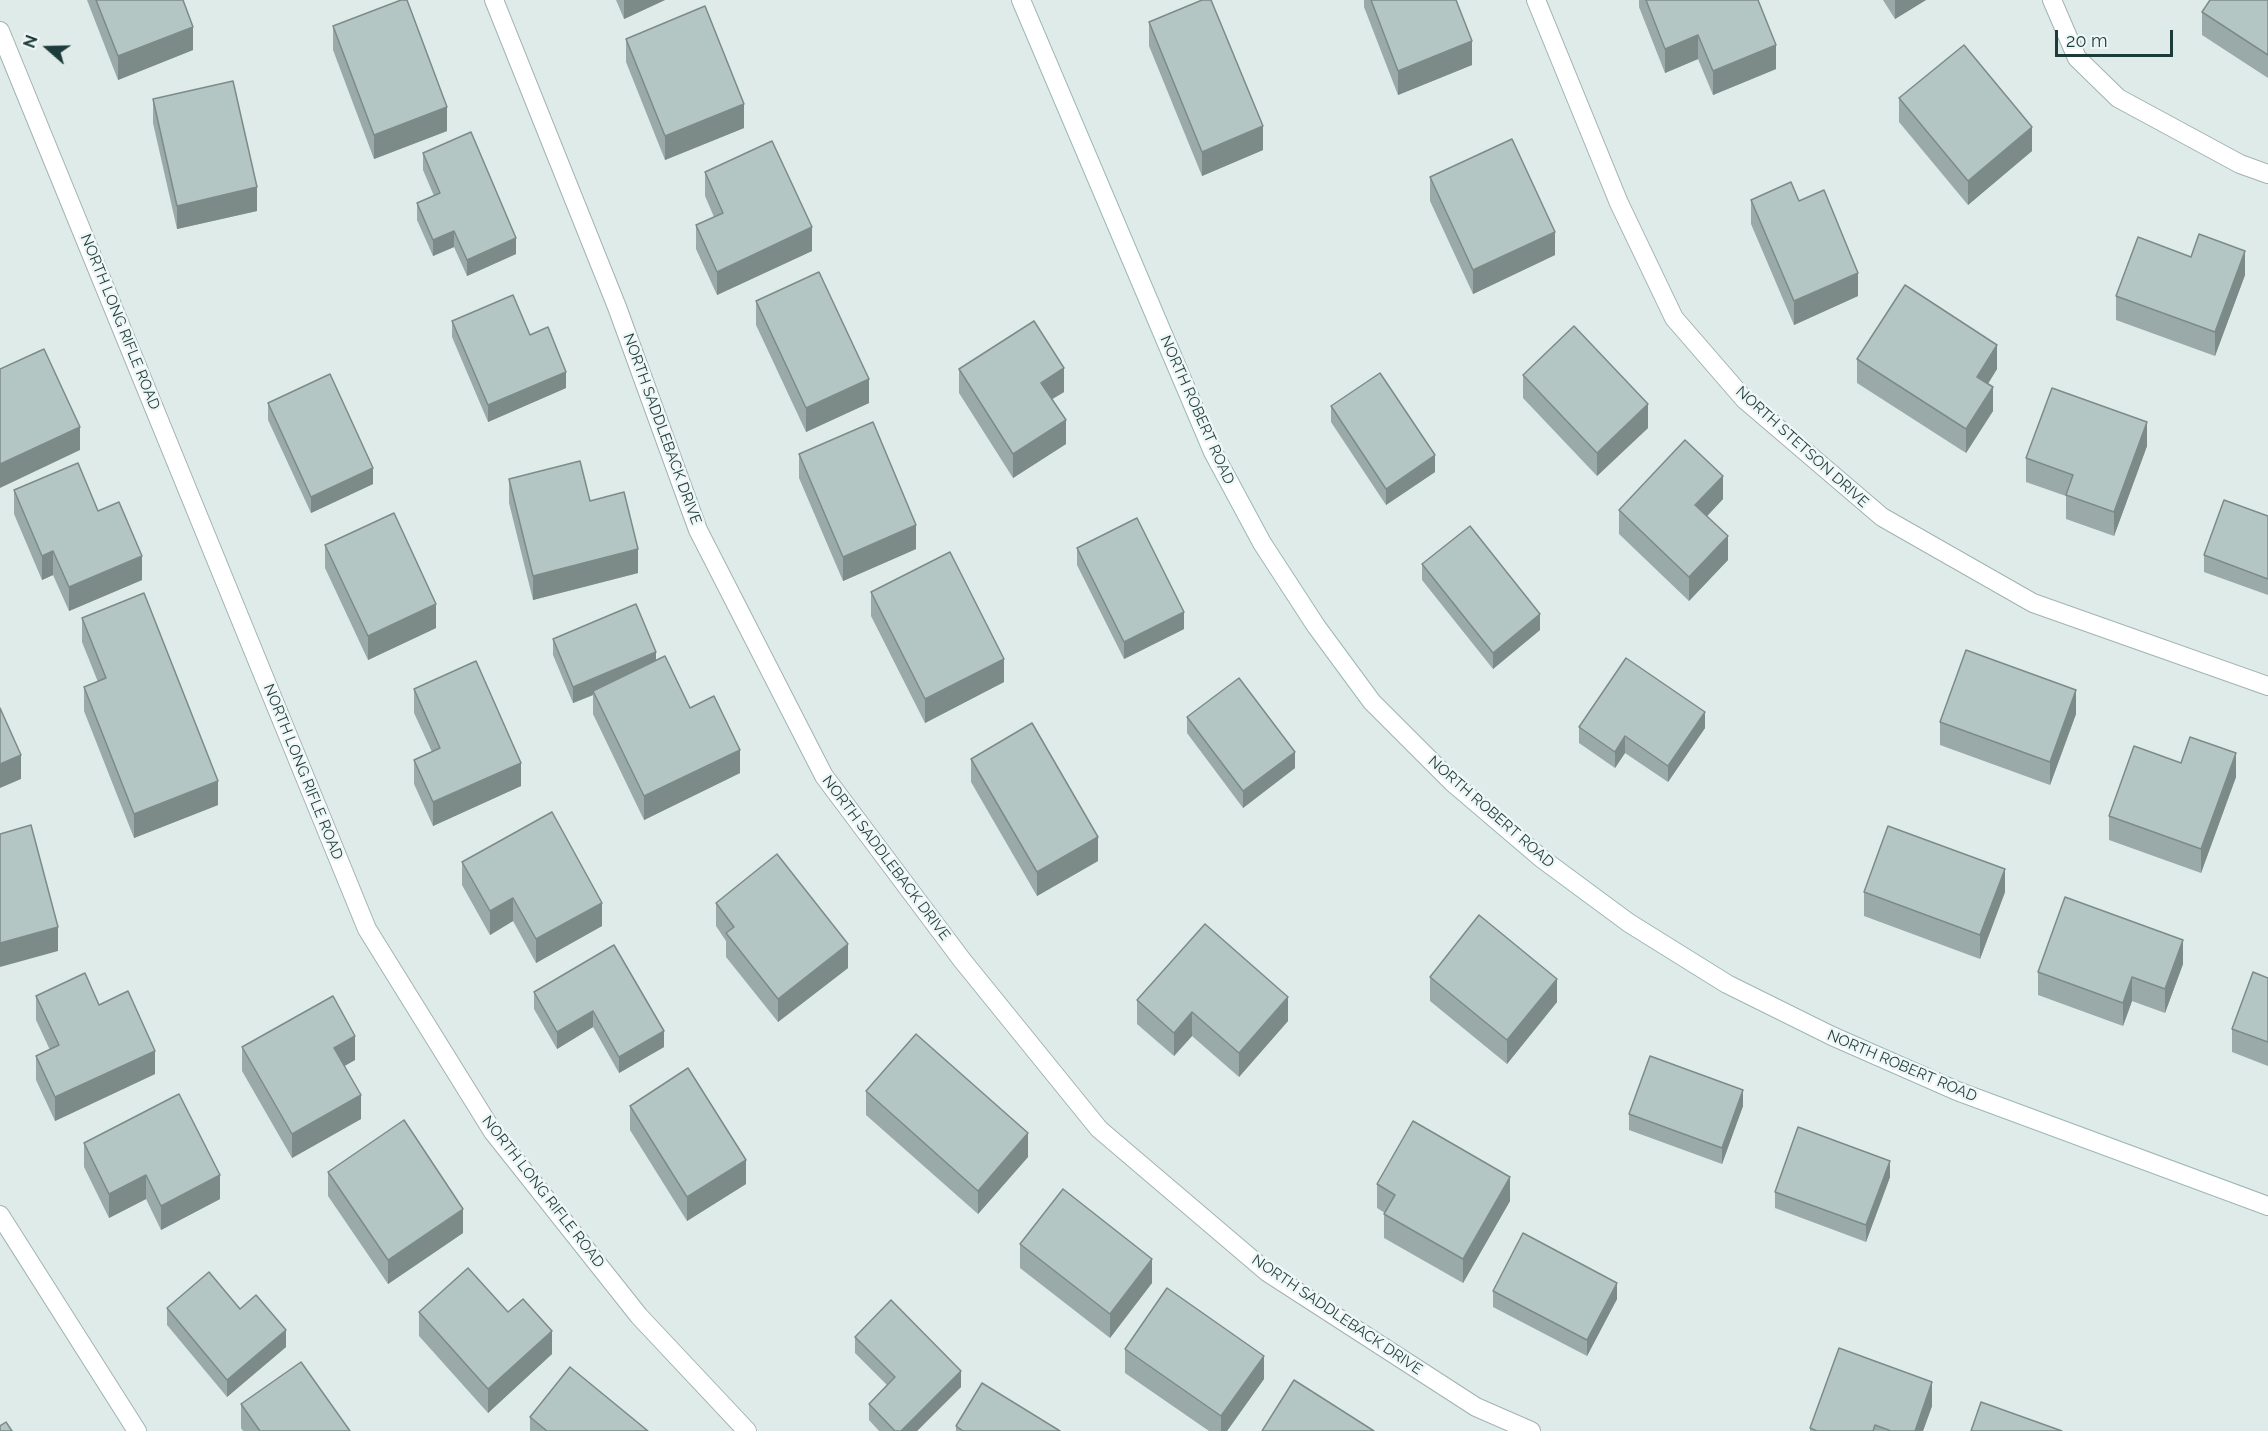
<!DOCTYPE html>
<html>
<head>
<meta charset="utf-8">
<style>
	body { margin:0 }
	#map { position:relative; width:2268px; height:1431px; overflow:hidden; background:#deebe9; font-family:Raleway,sans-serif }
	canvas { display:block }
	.north { position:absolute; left:18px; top:18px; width:60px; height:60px; -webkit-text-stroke:4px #eef7f5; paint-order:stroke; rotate:290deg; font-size:16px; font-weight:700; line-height:24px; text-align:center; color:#1e3b3b }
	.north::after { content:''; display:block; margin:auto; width:21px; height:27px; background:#1e3b3b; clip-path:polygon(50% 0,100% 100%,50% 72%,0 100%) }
	.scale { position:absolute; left:2055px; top:30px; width:118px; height:27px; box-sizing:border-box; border:3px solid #1e3b3b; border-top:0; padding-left:8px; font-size:18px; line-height:21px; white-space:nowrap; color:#1e3b3b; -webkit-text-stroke:4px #eef7f5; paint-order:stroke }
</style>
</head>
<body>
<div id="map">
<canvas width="2268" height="1431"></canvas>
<div class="north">N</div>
<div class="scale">20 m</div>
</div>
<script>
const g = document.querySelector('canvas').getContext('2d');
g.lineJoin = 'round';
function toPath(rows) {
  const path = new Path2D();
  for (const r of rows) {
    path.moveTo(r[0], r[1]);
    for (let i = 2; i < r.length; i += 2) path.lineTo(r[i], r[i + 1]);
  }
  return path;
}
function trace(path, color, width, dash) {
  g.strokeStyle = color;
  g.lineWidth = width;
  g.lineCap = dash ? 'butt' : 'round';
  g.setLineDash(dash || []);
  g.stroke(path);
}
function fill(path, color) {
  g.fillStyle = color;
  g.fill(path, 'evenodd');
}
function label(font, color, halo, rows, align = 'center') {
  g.font = font + ' Raleway,sans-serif';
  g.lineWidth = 5;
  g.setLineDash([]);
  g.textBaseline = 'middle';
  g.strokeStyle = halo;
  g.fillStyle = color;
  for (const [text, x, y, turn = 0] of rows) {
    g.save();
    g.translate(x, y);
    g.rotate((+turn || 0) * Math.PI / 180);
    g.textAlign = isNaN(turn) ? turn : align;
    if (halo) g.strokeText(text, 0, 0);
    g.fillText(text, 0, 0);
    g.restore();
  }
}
const minor = toPath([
	[494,0,617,307,698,530,824,776,962,960,1099,1129,1267,1272,1476,1407,1531,1431],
	[1536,0,1619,203,1674,318,1745,400,1882,517,2033,603,2268,686],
	[2052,0,2077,58,2118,98,2240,164,2268,174],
	[0,31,367,929,493,1132,639,1316,747,1431],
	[0,1215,137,1431]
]);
const secondary = toPath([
	[1021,0,1213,452,1262,543,1316,626,1372,702,1453,783,1541,858,1629,923,1727,984,1832,1036,1957,1091,2268,1206]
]);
const wall = toPath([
	[87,0,183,0,193,50,118,80],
	[616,0,665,0,624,19],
	[1364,0,1456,0,1472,65,1398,95,1364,7],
	[1639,0,1758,0,1776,69,1713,95,1698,59,1665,73,1639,7],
	[1883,0,1926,0,1895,19],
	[2268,0,2268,78,2202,35,2202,12],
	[1149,22,1263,150,1202,176,1149,46],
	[333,26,447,131,374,159,333,50],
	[626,39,744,128,665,160,626,62],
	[1899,98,2032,151,1968,205,1899,122],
	[153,99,257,211,177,229,153,123],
	[423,153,516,254,467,276,454,247,433,256,417,220,417,203,434,196,423,170],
	[705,172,812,251,717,295,696,249,696,225,714,217,705,196],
	[1430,177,1555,255,1473,294,1430,201],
	[1751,200,1799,201,1858,296,1794,325,1751,224],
	[2191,257,2245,275,2215,356,2116,320,2116,296],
	[756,301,869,403,806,432,756,325],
	[452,321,530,335,566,388,488,422,452,337],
	[1857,359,1997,369,1988,384,1993,411,1966,453,1857,383],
	[959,369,1064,392,1052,399,1066,444,1013,478,959,393],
	[1523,375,1648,428,1597,476,1523,398],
	[268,403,373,484,311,513,268,420],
	[1331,406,1435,472,1386,505,1331,422],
	[2147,446,2114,536,2066,519,2066,496,2026,482,2026,458],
	[799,454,916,549,843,581,799,478],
	[509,479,590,501,638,573,533,600,509,503],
	[14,490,98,511,142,580,69,611,53,575,42,580,14,514],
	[1723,499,1707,516,1728,560,1689,601,1619,534,1619,510],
	[2268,516,2268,595,2204,572,2204,555],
	[325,545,436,628,368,660,325,568],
	[1077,548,1184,629,1124,659,1077,565],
	[1422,564,1540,630,1493,669,1422,580],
	[871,592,1004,682,925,723,871,616],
	[82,618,218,805,134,838,84,711,84,687,98,682,82,642],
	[553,639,656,660,690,708,740,773,644,820,593,714,593,695,573,703,553,655],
	[414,689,521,786,433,826,414,784,414,760,432,752,414,713],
	[2076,714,2050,785,1940,745,1940,722],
	[1187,717,1295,768,1243,808,1187,733],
	[1579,727,1705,728,1668,782,1625,753,1615,768,1579,743],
	[971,759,1098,861,1037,896,971,782],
	[2181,763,2236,777,2201,873,2109,840,2109,816],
	[462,862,602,926,536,963,513,921,490,935,462,885],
	[1864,892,2005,892,1980,959,1864,916],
	[716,903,848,968,778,1022,726,957,726,941,716,926],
	[614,945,664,1047,619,1073,593,1027,557,1049,534,1009,534,992],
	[2183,964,2165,1013,2132,1001,2123,1026,2038,995,2038,972],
	[1430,977,1557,1002,1507,1064,1430,1001],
	[2268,978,2268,1066,2232,1052,2232,1029],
	[36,996,99,1005,155,1074,55,1121,36,1080,36,1056,50,1050,36,1020],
	[1137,1000,1288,1021,1239,1077,1192,1036,1174,1056,1137,1024],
	[242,1047,355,1060,344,1066,361,1119,292,1158,242,1071],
	[866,1091,1028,1157,978,1214,866,1115],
	[630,1106,746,1184,687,1221,630,1130],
	[1743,1106,1722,1164,1629,1130,1629,1114],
	[84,1143,220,1199,161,1230,146,1199,109,1218,84,1167],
	[328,1172,463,1233,388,1284,328,1196],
	[1890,1177,1866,1242,1775,1208,1775,1192],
	[1377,1184,1510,1201,1463,1283,1384,1238,1384,1214,1385,1213,1377,1208],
	[1020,1244,1152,1283,1110,1338,1020,1268],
	[1493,1291,1617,1299,1587,1356,1493,1307],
	[167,1308,240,1309,286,1347,227,1397,167,1325],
	[419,1312,508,1312,552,1354,488,1413,419,1336],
	[855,1337,961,1387,917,1431,879,1431,869,1420,869,1404,887,1385,855,1353],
	[1125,1349,1264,1379,1227,1431,1209,1431,1125,1373],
	[241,1404,350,1431,243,1431,241,1428],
	[1932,1406,1923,1431,1810,1431,1810,1428],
	[530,1417,648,1431,530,1431],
	[956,1426,1060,1431,956,1431]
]);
const shadedWall = toPath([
	[624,0,665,0,624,19],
	[1895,0,1926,0,1895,19],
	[193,27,193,50,118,80,118,56],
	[1698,35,1698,59,1665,73,1665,49],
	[1472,41,1472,65,1398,95,1398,71],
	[1776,45,1776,69,1713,95,1713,71],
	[744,104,744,128,665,160,665,136],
	[447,107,447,131,374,159,374,135],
	[1263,126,1263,150,1202,176,1202,152],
	[2032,127,2032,151,1968,205,1968,181],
	[257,187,257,211,177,229,177,206],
	[812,227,812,251,717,295,717,272],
	[454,231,454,247,433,256,433,240],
	[1555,232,1555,255,1473,294,1473,270],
	[516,238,516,254,467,276,467,260],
	[2245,251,2245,275,2215,356,2215,332],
	[1858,273,1858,296,1794,325,1794,301],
	[1997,345,1997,369,1977,401,1977,377],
	[1064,368,1064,392,1041,406,1041,383],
	[566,372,566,388,488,422,488,405],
	[869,379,869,403,806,432,806,408],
	[1993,387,1993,411,1966,453,1966,429],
	[1648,404,1648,428,1597,476,1597,453],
	[1066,420,1066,444,1013,478,1013,454],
	[2147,422,2147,446,2114,536,2114,512],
	[80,427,80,450,0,488,0,464],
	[1435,455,1435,472,1386,505,1386,489],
	[373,468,373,484,311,513,311,497],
	[1723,476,1723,499,1695,529,1695,505],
	[916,525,916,549,843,581,843,557],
	[1728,536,1728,560,1689,601,1689,577],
	[638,549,638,573,533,600,533,576],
	[53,551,53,575,42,580,42,556],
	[142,556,142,580,69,611,69,587],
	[436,604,436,628,368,660,368,636],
	[1184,612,1184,629,1124,659,1124,642],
	[1540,614,1540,630,1493,669,1493,653],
	[656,652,656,668,593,691,593,695,573,703,573,687],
	[1004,659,1004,682,925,723,925,699],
	[2076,690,2076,714,2050,785,2050,762],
	[1705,712,1705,728,1668,782,1668,766],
	[1625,736,1625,753,1615,768,1615,752],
	[740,750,740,773,644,820,644,796],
	[1295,752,1295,768,1243,808,1243,791],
	[2236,753,2236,777,2201,873,2201,849],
	[21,755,21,779,0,788,0,764],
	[521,763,521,786,433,826,433,802],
	[218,781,218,805,134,838,134,814],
	[1098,837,1098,861,1037,896,1037,872],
	[2005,869,2005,892,1980,959,1980,935],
	[513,898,513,921,490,935,490,911],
	[602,903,602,926,536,963,536,939],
	[58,927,58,951,0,967,0,943],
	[2183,940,2183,964,2165,1013,2165,989],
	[848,944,848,968,778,1022,778,999],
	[2132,977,2132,1001,2123,1026,2123,1003],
	[1557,979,1557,1002,1507,1064,1507,1040],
	[1288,997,1288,1021,1239,1077,1239,1053],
	[593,1011,593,1027,557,1049,557,1032],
	[1192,1012,1192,1036,1174,1056,1174,1033],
	[664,1031,664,1047,619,1073,619,1057],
	[355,1036,355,1060,334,1072,334,1048],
	[155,1051,155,1074,55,1121,55,1097],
	[1743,1090,1743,1106,1722,1164,1722,1148],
	[361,1095,361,1119,292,1158,292,1134],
	[1028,1133,1028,1157,978,1214,978,1191],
	[746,1160,746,1184,687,1221,687,1197],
	[1890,1161,1890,1177,1866,1242,1866,1225],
	[146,1175,146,1199,109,1218,109,1194],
	[220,1175,220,1199,161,1230,161,1206],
	[1510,1177,1510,1201,1463,1283,1463,1259],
	[463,1209,463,1233,388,1284,388,1260],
	[1152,1259,1152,1283,1110,1338,1110,1314],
	[1617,1283,1617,1299,1587,1356,1587,1340],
	[286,1330,286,1347,227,1397,227,1380],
	[552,1331,552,1354,488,1413,488,1389],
	[1264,1356,1264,1379,1227,1431,1221,1431,1221,1416],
	[961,1371,961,1387,917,1431,901,1431],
	[1932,1382,1932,1406,1923,1431,1915,1431]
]);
const building = toPath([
	[96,0,183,0,193,27,118,56,96,0],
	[401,0,407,0,447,107,374,135,333,26,401,0],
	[1202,0,1211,0,1263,126,1202,152,1149,22,1202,0],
	[1371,0,1456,0,1472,41,1398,71,1371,0],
	[1646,0,1758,0,1776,45,1713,71,1698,35,1665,49,1646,0],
	[2210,0,2268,0,2268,55,2202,12,2210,0],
	[705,6,744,104,665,136,626,39,705,6],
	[1964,45,2032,127,1968,181,1899,98,1964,45],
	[233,81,257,187,177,206,153,99,233,81],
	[471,132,516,238,467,260,454,231,433,240,417,203,440,193,423,153,471,132],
	[1512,139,1555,232,1473,270,1430,177,1512,139],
	[772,141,812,227,717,272,696,225,723,213,705,172,772,141],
	[1791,182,1799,201,1824,190,1858,273,1794,301,1751,200,1791,182],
	[2199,234,2245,251,2215,332,2116,296,2138,237,2191,257,2199,234],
	[819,272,869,379,806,408,756,301,819,272],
	[1905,285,1997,345,1977,377,1993,387,1966,429,1857,359,1905,285],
	[513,295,530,335,548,327,566,372,488,405,452,321,513,295],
	[1034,321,1064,368,1041,383,1066,420,1013,454,959,369,1034,321],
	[1574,326,1648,404,1597,453,1523,375,1574,326],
	[44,349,80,427,0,464,0,369,44,349],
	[1380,373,1435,455,1386,489,1331,406,1380,373],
	[330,374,373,468,311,497,268,403,330,374],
	[2052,388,2147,422,2114,512,2066,495,2073,475,2026,458,2052,388],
	[873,422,916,525,843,557,799,454,873,422],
	[1685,440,1723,476,1695,505,1728,536,1689,577,1619,510,1685,440],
	[580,461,590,501,624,492,638,549,533,576,509,479,580,461],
	[78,463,98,511,119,502,142,556,69,587,53,551,42,556,14,490,78,463],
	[2224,500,2268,516,2268,579,2204,555,2224,500],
	[394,513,436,604,368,636,325,545,394,513],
	[1137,518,1184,612,1124,642,1077,548,1137,518],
	[1470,526,1540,614,1493,653,1422,564,1470,526],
	[950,552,1004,659,925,699,871,592,950,552],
	[144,593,218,781,134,814,84,687,106,678,82,618,144,593],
	[636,604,656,652,573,687,553,639,636,604],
	[1966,650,2076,690,2050,762,1940,722,1966,650],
	[665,656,690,708,714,696,740,750,644,796,593,691,665,656],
	[1626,658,1705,712,1668,766,1625,736,1615,752,1579,727,1626,658],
	[476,661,521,763,433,802,414,760,440,748,414,689,476,661],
	[1239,678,1295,752,1243,791,1187,717,1239,678],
	[0,708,21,755,0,764,0,708],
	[1032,723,1098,837,1037,872,971,759,1032,723],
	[2190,737,2236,753,2201,849,2109,816,2134,746,2181,763,2190,737],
	[552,812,602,903,536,939,513,898,490,911,462,862,552,812],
	[31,825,58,927,0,943,0,834,31,825],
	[1888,826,2005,869,1980,935,1864,892,1888,826],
	[777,854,848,944,778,999,726,933,734,927,716,903,777,854],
	[2065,897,2183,940,2165,989,2132,977,2123,1003,2038,972,2065,897],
	[1479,915,1557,979,1507,1040,1430,977,1479,915],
	[1205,924,1288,997,1239,1053,1192,1012,1174,1033,1137,1000,1205,924],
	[614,945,664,1031,619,1057,593,1011,557,1032,534,992,614,945],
	[2253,972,2268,978,2268,1042,2232,1029,2253,972],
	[85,973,99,1005,128,991,155,1051,55,1097,36,1056,59,1045,36,996,85,973],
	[333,996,355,1036,334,1048,361,1095,292,1134,242,1047,333,996],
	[916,1034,1028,1133,978,1191,866,1091,916,1034],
	[1650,1056,1743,1090,1722,1148,1629,1114,1650,1056],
	[688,1068,746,1160,687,1197,630,1106,688,1068],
	[179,1094,220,1175,161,1206,146,1175,109,1194,84,1143,179,1094],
	[404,1120,463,1209,388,1260,328,1172,404,1120],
	[1413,1121,1510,1177,1463,1259,1384,1214,1395,1195,1377,1184,1413,1121],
	[1798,1127,1890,1161,1866,1225,1775,1192,1798,1127],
	[1063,1189,1152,1259,1110,1314,1020,1244,1063,1189],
	[1523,1233,1617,1283,1587,1340,1493,1291,1523,1233],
	[468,1268,508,1312,523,1299,552,1331,488,1389,419,1312,468,1268],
	[209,1272,240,1309,256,1295,286,1330,227,1380,167,1308,209,1272],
	[1167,1288,1264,1356,1221,1416,1125,1349,1167,1288],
	[891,1300,961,1371,901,1431,895,1431,869,1404,895,1377,855,1337,891,1300],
	[1839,1348,1932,1382,1915,1431,1891,1431,1875,1425,1873,1431,1817,1431,1810,1428,1839,1348],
	[301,1362,350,1431,260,1431,241,1404,301,1362],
	[570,1367,648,1431,547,1431,530,1417,570,1367],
	[1294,1380,1374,1431,1262,1431,1294,1380],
	[982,1383,1060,1431,963,1431,956,1426,982,1383],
	[1981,1402,2062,1431,1971,1431,1981,1402],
	[6,1422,12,1431,0,1431,0,1426,6,1422]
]);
const streetNames = [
	["NORTH LONG RIFLE ROAD",120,322,68],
	["NORTH ROBERT ROAD",1197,410,66],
	["NORTH SADDLEBACK DRIVE",662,429,70],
	["NORTH STETSON DRIVE",1802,447,42],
	["NORTH LONG RIFLE ROAD",303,772,68],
	["NORTH ROBERT ROAD",1491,812,41],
	["NORTH SADDLEBACK DRIVE",886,858,53],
	["NORTH ROBERT ROAD",1902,1066,23],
	["NORTH LONG RIFLE ROAD",543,1192,52],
	["NORTH SADDLEBACK DRIVE",1337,1315,34]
];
trace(minor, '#a1b3b1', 20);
trace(secondary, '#9cb7b5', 20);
trace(minor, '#fff', 18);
trace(secondary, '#fff', 18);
fill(wall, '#9aaaa8');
fill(shadedWall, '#7d8b88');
fill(building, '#b3c6c3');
trace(building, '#7d8b88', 1.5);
label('15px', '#1e3b3b', '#eef7f5', streetNames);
</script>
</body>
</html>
